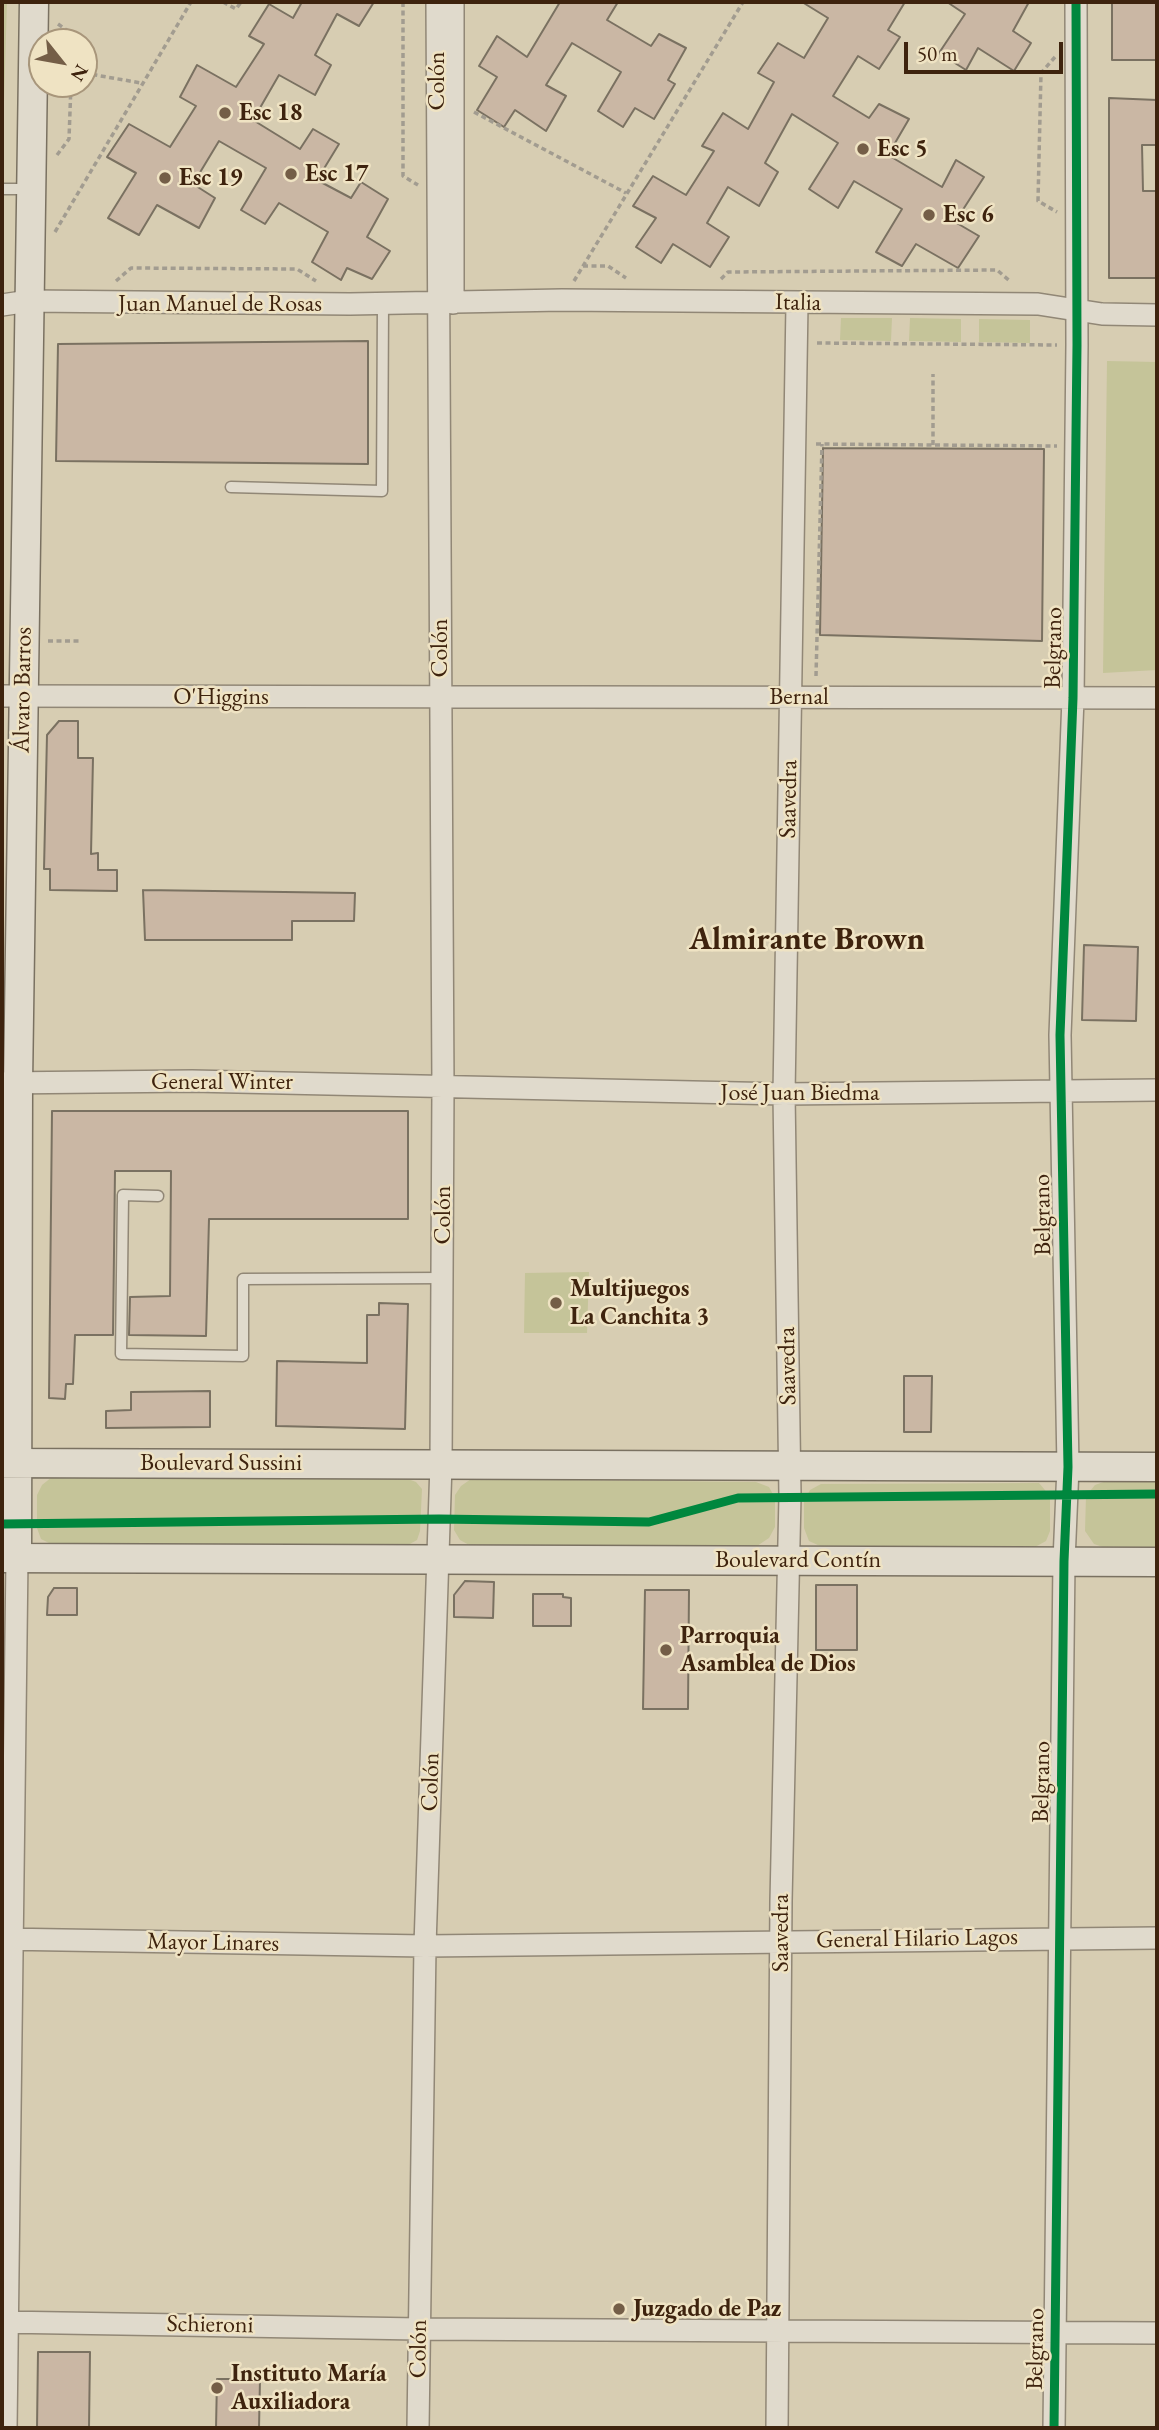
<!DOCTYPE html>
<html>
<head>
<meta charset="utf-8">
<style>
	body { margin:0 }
	#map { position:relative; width:1159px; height:2430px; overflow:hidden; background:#d7cdb2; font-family:"EB Garamond",serif }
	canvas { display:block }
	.frame { position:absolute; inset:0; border:4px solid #3e230e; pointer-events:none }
	.north { position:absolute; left:28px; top:28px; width:70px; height:70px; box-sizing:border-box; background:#efe3c3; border:2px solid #a8967b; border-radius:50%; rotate:121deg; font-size:19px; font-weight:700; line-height:28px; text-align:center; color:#3e230e }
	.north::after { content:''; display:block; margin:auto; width:24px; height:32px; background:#745e47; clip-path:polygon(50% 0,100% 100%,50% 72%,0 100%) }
	.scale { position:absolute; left:904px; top:42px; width:159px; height:32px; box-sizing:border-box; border:4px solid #3e230e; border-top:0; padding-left:9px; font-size:21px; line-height:24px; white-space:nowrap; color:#3e230e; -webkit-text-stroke:5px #efe3c3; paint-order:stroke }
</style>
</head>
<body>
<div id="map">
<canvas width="1159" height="2430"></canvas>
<div class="frame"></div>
<div class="north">N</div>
<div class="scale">50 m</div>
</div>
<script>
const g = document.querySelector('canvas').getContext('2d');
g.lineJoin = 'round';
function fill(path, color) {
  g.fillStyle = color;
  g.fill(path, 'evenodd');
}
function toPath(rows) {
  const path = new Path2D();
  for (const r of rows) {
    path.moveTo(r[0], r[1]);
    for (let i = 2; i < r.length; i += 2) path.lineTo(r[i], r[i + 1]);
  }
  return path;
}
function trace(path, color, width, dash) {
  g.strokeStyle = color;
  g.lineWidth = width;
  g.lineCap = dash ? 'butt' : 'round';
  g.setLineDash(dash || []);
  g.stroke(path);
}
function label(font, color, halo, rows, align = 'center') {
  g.font = font + ' "EB Garamond",serif';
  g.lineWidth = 5;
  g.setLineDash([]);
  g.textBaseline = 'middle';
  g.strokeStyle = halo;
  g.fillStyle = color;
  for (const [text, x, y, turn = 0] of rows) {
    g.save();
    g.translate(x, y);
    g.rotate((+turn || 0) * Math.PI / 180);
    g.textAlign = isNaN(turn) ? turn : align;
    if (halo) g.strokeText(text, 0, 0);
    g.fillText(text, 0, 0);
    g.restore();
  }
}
const green = toPath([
	[2,2,7,2,2,168],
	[841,318,892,318,891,341,840,340],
	[910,318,961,319,961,342,909,341],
	[979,319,1030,320,1030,343,979,342],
	[1107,361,1157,362,1157,670,1103,673],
	[589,1272,587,1333,524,1333,525,1273],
	[52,1477,408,1479,416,1482,422,1489,420,1531,417,1540,408,1545,51,1544,41,1539,37,1528,37,1495,42,1485],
	[471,1479,756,1482,769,1487,775,1498,775,1527,769,1538,757,1546,471,1546,460,1540,454,1530,455,1495,461,1486],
	[1109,1480,1157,1480,1157,1549,1109,1549,1094,1544,1085,1531,1086,1496,1095,1485],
	[1039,1483,1050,1496,1050,1531,1046,1541,1035,1547,820,1546,809,1541,804,1528,804,1501,810,1490,821,1484]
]);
const building = toPath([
	[302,2,374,2,359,26,337,14,315,55,331,65,315,95,279,75,253,120,300,149,313,129,339,144,317,180,351,198,361,182,388,199,367,237,390,251,372,279,347,268,341,280,312,262,328,232,279,203,265,224,241,210,266,168,219,141,193,184,215,198,199,228,157,205,139,235,108,218,136,173,107,157,129,124,170,147,196,106,180,97,197,65,236,87,264,44,249,36,269,4,293,18,302,2],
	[560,2,618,2,607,20,651,46,659,34,686,48,668,80,675,84,654,119,635,108,623,127,598,111,621,72,572,43,546,85,566,96,546,131,515,110,504,127,477,110,497,77,479,66,497,36,527,57,560,2],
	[802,2,905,2,888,30,900,37,879,69,858,56,833,96,869,118,879,104,909,119,888,155,942,187,956,160,984,177,955,222,979,236,958,268,916,244,902,266,876,252,902,209,854,181,838,208,809,189,838,143,792,114,765,163,778,172,759,206,728,187,707,223,729,237,710,267,673,244,661,263,636,247,656,218,633,206,653,176,686,195,714,151,702,146,723,113,748,129,774,82,758,73,778,43,804,58,828,18,802,2],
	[947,2,1029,2,1013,31,1031,43,1014,71,978,48,966,70,939,53,965,14,947,2],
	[1112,2,1157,2,1157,60,1112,60,1112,2],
	[1109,98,1157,100,1157,145,1142,145,1143,191,1157,191,1157,278,1109,278,1109,98],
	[368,341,368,464,56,461,58,344,368,341],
	[823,448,1044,449,1042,641,820,635,823,448],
	[59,721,78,721,78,758,93,758,91,854,98,853,98,870,117,870,117,891,50,890,50,869,44,869,47,735,59,721],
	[143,890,355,893,354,921,292,921,292,940,145,940,143,890],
	[1084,945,1138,947,1136,1021,1082,1020,1084,945],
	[52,1111,408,1111,408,1219,209,1219,206,1336,129,1335,130,1297,170,1296,171,1171,115,1171,113,1335,75,1335,73,1384,66,1384,65,1399,49,1398,52,1111],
	[379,1303,408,1304,405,1429,276,1426,277,1361,367,1363,367,1315,379,1315,379,1303],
	[904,1376,932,1376,931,1432,904,1432,904,1376],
	[210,1391,210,1427,106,1428,106,1411,131,1410,131,1392,210,1391],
	[465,1581,494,1582,493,1618,454,1617,454,1595,465,1581],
	[816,1585,857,1585,857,1650,816,1650,816,1585],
	[54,1588,77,1588,77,1615,47,1615,48,1597,54,1588],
	[645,1590,689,1590,688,1709,643,1709,645,1590],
	[533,1594,563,1594,563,1597,571,1598,571,1626,533,1626,533,1594],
	[38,2352,90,2352,89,2428,37,2428,38,2352],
	[217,2379,260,2379,259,2428,216,2428,217,2379]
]);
const path = toPath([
	[223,2,236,9,241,2],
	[403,2,403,176,418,185],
	[58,24,72,34,72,42],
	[1055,57,1041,73,1038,201,1057,212],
	[84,73,141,83],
	[474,112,626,193],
	[57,155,69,139,71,84],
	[55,232,191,2],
	[583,266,608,266,626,278],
	[721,279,728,272,997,270,1011,282],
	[116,281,131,268,297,269,316,281],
	[574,281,743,2],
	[817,343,1057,345],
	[816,444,1057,446],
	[933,445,933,374],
	[48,641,81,641],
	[816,676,822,444]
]);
const lane = toPath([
	[2,189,30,189],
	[231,487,382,491,383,303],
	[158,1196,123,1195,121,1354,243,1356,243,1279,442,1278]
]);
const street = toPath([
	[453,2,453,303],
	[2,305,29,301,350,304,562,300,1038,304,1102,314,1157,315],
	[2,696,1157,698],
	[2,1083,192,1081,784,1094,1157,1090],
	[2,1939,425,1946,1157,1938],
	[2,2322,419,2329,1157,2333],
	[6,2428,17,1558],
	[418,2428,425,1946,441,1464,443,1086,437,2],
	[777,2428,781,1901,790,1496,784,1094,797,304],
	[1054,2428,1064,1561,1068,1467,1060,1035,1073,698,1077,345,1076,2]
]);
const secondary = toPath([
	[2,1463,1157,1467],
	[2,1558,1157,1562],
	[17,1558,18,1083,34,2]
]);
const cycleway = toPath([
	[2,1524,439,1519,649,1522,738,1498,1157,1494],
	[1054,2428,1064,1561,1068,1467,1060,1035,1073,698,1077,345,1076,2]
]);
const markers = [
	[225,113,7,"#745e47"],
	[863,149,7,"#745e47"],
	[291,174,7,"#745e47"],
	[165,178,7,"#745e47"],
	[929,215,7,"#745e47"],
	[556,1303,7,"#745e47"],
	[666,1650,7,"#745e47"],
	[619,2309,7,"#745e47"],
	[217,2388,7,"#745e47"]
];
const streetNames = [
	["Colón",437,81,-90],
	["Italia",798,303,1],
	["Juan Manuel de Rosas",220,304],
	["Colón",440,648,-90],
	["Belgrano",1054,648,-89],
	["Álvaro Barros",23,690,-89],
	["O'Higgins",221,697],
	["Bernal",799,697],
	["Saavedra",789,799,-89],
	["General Winter",222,1082],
	["José Juan Biedma",800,1093],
	["Colón",443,1215,-90],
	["Belgrano",1043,1215,-91],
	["Saavedra",788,1366,-91],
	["Boulevard Sussini",221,1463],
	["Boulevard Contín",798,1560],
	["Colón",431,1782,-88],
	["Belgrano",1042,1782,-89],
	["Saavedra",781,1933,-90],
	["General Hilario Lagos",917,1939,-1],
	["Mayor Linares",213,1943,1],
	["Schieroni",210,2325,1],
	["Colón",419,2349,-89],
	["Belgrano",1036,2349,-89]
];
const poiNames = [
	["Esc 18",239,113],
	["Esc 5",877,149],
	["Esc 17",305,174],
	["Esc 19",179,178],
	["Esc 6",943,215],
	["Multijuegos",570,1289],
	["La Canchita 3",570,1317],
	["Parroquia",680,1636],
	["Asamblea de Dios",680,1664],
	["Juzgado de Paz",633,2309],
	["Instituto María",231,2374],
	["Auxiliadora",231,2402]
];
const districtNames = [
	["Almirante Brown",807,940]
];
fill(green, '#c5c499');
fill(building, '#cab7a4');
trace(building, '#7a7161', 2);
trace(lane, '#918776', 13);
trace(street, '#918776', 24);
trace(secondary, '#7a7161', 31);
trace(path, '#a29c90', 3.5, [5, 3.5]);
trace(lane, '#e0dacc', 10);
trace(street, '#e0dacc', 21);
trace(secondary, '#e0dacc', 28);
trace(cycleway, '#00873e', 9);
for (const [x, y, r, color] of markers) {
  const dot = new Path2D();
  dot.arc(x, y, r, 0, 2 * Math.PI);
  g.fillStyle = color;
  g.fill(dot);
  trace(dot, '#efe3c3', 2.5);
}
label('24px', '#3e230e', '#efe3c3', streetNames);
label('bold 24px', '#3e230e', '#efe3c3', poiNames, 'left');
label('bold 32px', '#3e230e', '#efe3c3', districtNames);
</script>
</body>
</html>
